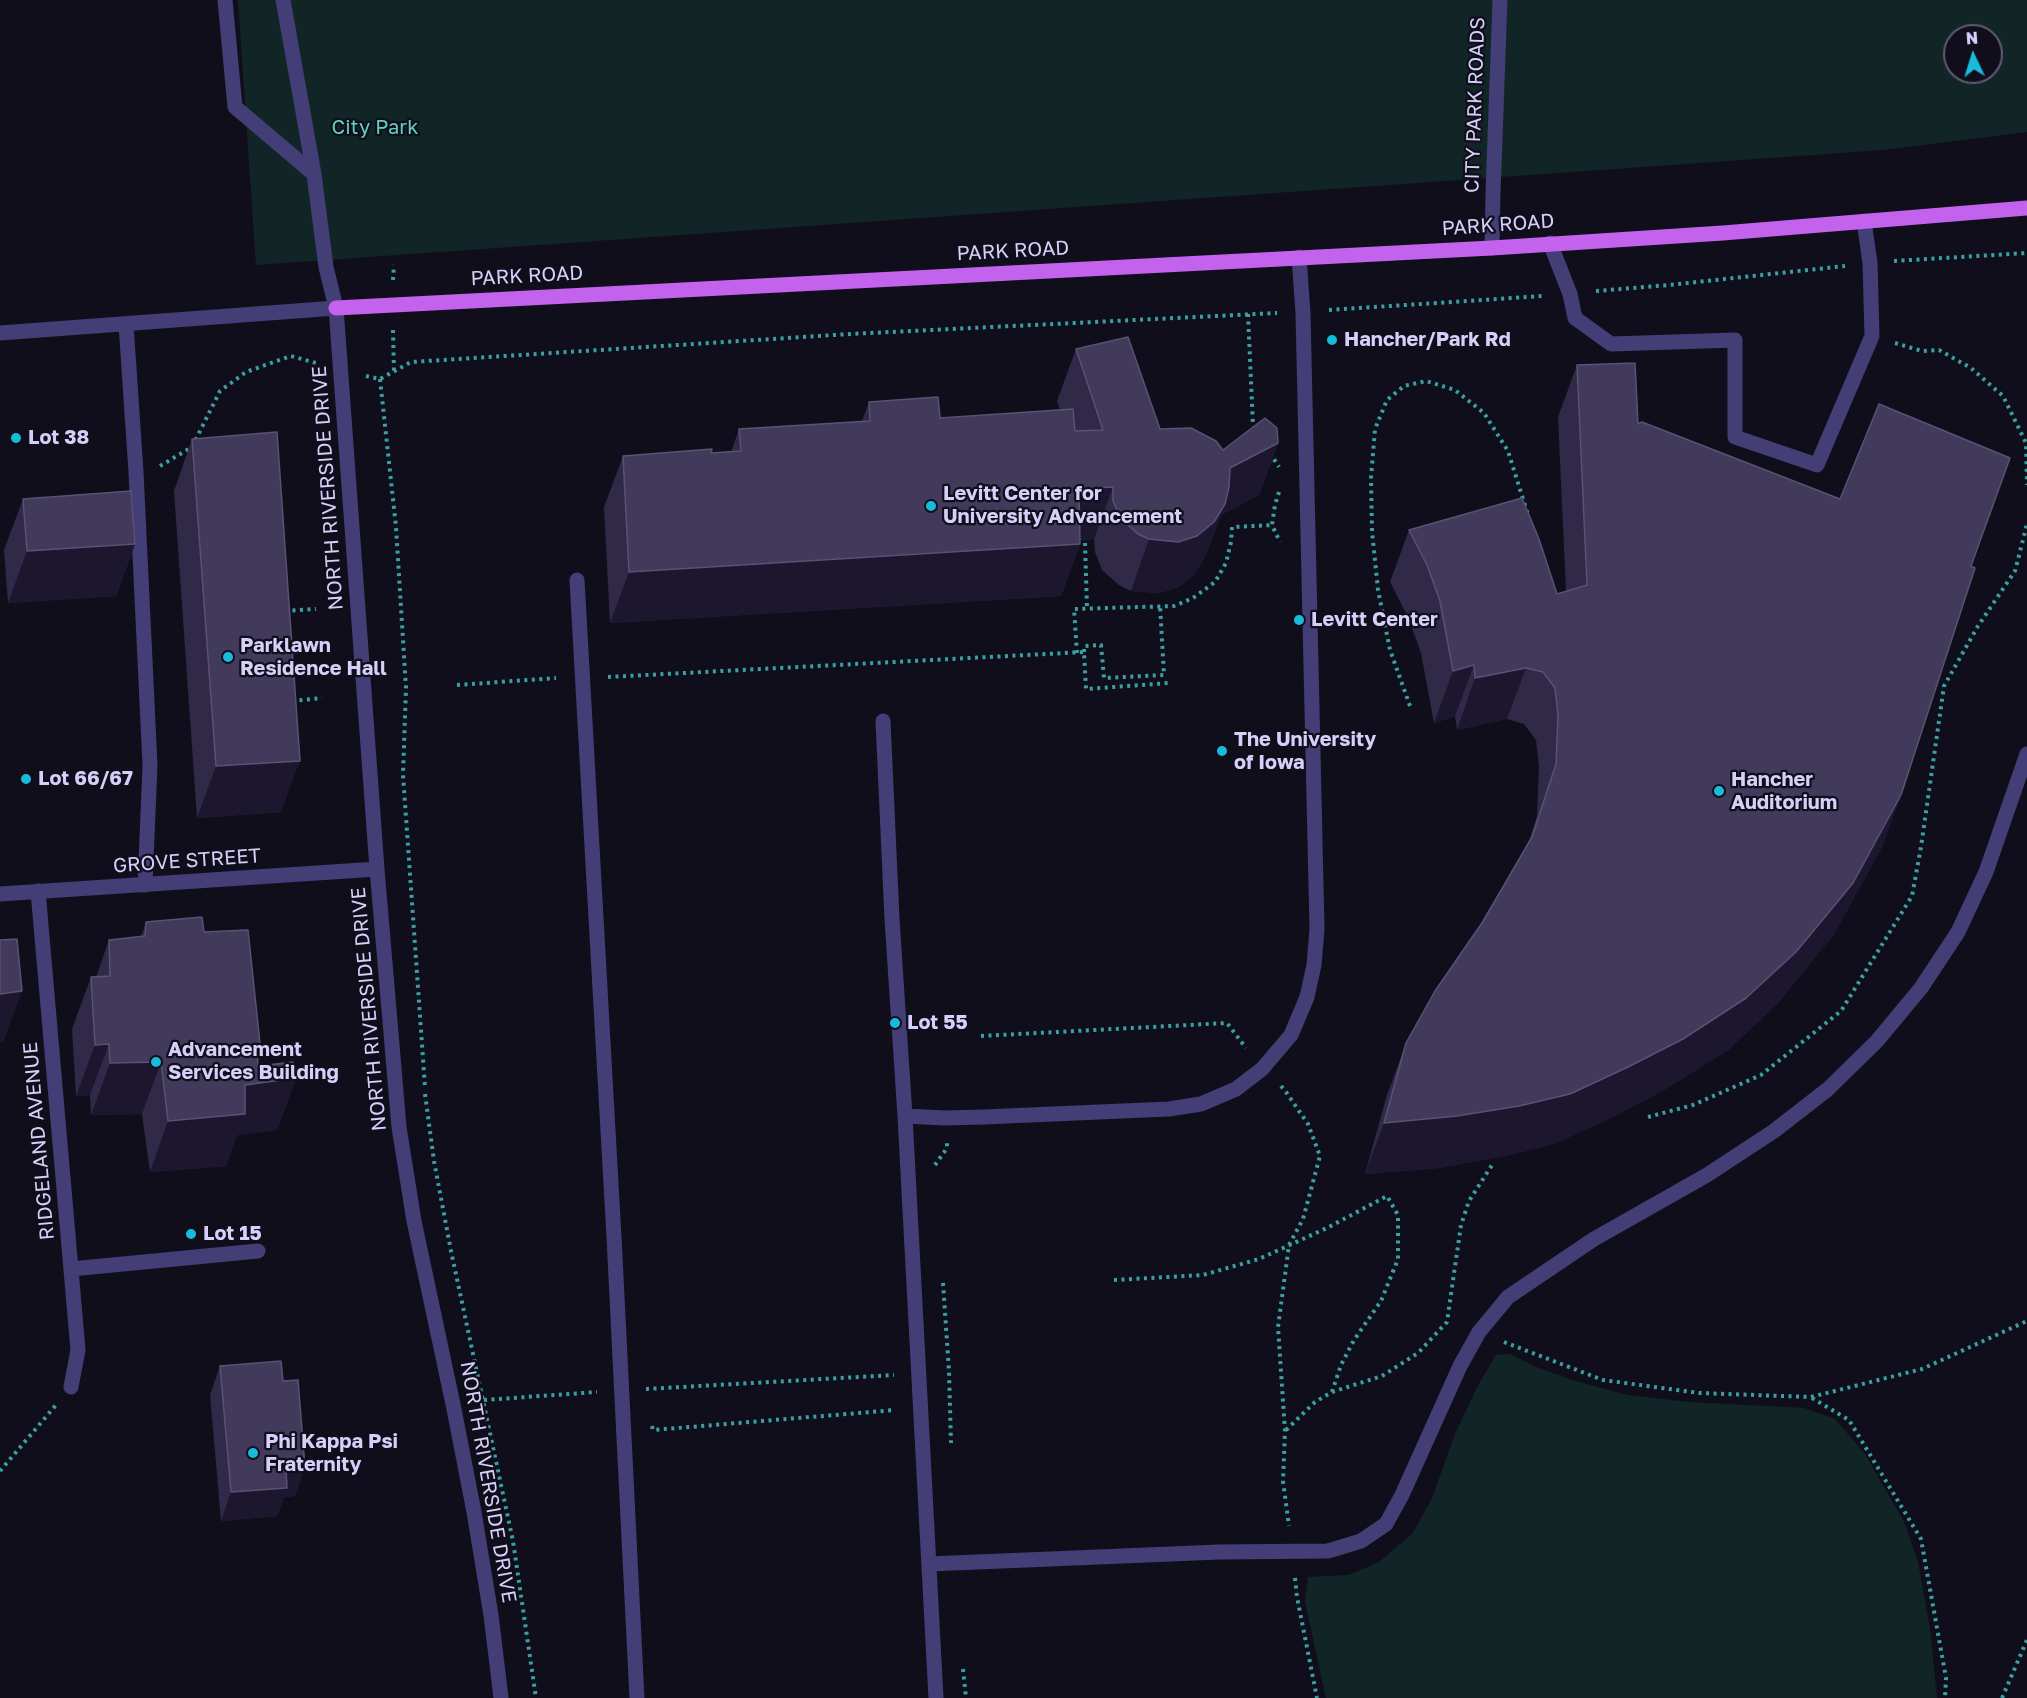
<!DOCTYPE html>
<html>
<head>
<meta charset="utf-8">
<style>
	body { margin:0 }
	#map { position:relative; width:2027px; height:1698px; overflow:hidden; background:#110e1c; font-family:"Golos Text",sans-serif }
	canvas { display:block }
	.north { position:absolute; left:1943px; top:24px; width:60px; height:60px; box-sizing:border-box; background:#110e1c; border:2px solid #605b75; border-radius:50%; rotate:356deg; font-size:16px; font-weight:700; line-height:24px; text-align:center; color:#d6cffa }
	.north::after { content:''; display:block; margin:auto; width:21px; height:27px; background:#19bbdb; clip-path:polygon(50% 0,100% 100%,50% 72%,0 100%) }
</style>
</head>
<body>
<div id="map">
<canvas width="2027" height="1698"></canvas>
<div class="north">N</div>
</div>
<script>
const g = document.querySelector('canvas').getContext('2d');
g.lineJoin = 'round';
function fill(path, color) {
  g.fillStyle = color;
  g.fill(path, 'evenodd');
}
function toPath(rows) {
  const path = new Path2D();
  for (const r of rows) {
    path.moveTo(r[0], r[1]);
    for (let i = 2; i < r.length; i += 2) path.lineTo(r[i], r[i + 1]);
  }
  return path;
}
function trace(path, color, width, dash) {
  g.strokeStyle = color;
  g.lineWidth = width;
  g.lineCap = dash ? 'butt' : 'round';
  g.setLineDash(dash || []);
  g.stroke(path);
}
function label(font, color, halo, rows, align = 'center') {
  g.font = font + ' "Golos Text",sans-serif';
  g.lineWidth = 4.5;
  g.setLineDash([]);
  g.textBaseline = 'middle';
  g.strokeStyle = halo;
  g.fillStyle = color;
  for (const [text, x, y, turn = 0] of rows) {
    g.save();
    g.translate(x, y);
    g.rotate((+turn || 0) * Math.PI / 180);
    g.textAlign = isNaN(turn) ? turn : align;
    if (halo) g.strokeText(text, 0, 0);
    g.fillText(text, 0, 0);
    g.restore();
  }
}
const green = toPath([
	[238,0,2027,0,2027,132,1883,150,256,265],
	[1955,36,1991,36,1991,72,1955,72],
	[1510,1354,1539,1368,1578,1382,1628,1395,1689,1402,1804,1408,1835,1419,1865,1454,1904,1522,1918,1562,1930,1629,1937,1698,1326,1698,1305,1602,1308,1577,1349,1575,1379,1562,1413,1533,1432,1498,1455,1434,1477,1387,1496,1355]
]);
const path = toPath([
	[1894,261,2027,253],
	[393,280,394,265],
	[1596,291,1669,285,1845,266],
	[1329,310,1543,296],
	[1248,314,1253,426,1255,429],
	[393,330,394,371],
	[1895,343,1922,351,1939,350,1971,368,2003,396,2026,443,2027,485],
	[366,376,380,379,411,362,850,334,1277,313],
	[380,379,396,527,406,688,403,775,425,1087],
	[1270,453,1279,467],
	[160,466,192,447,220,391,246,372,291,356,316,363],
	[1279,492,1275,505,1272,525,1280,542],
	[1085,543,1087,608],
	[285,611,316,609],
	[1084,652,1084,646,1101,645,1104,678,1164,675,1160,605],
	[1077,653,1074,609,1174,606,1193,598,1215,582,1226,563,1231,542,1232,527,1272,525],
	[608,677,1084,652,1086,689,1169,683],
	[457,685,556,678],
	[292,701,322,698],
	[1410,706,1390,650,1378,590,1372,531,1371,478,1375,429,1387,400,1404,386,1426,381,1455,390,1484,413,1508,451,1528,515],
	[981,1036,1227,1023,1246,1048],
	[1281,1086,1286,1092,1308,1124,1320,1156,1303,1219,1289,1245,1278,1327,1285,1431,1283,1481,1289,1526],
	[425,1094,434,1161,451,1251,513,1541,536,1698],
	[1648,1117,1693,1105,1761,1075,1841,1011,1912,896,1921,847,1944,686,1978,626,2015,571,2027,524],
	[935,1165,947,1148,947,1143],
	[1114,1280,1203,1275,1259,1259,1327,1228,1387,1196,1398,1215,1398,1259,1381,1301,1354,1340,1341,1365,1332,1392,1315,1402,1285,1431],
	[943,1283,949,1371,951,1443],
	[1504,1342,1603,1380,1699,1393,1811,1397,1922,1369,2027,1321],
	[646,1389,894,1375],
	[1332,1392,1382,1376,1418,1353,1447,1322,1461,1225,1469,1201,1492,1165],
	[1812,1398,1849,1420,1921,1539,1946,1678,1945,1698],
	[484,1400,597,1392],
	[652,1426,653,1430,895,1410],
	[0,1471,56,1405],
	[1295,1578,1297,1597,1317,1698],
	[963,1669,966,1698],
	[2002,1698,2027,1640]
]);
const minor = toPath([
	[225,0,235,107,314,174,326,267,336,308,377,869,399,1127,414,1221,454,1409,474,1512,491,1615,501,1698],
	[283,0,314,174],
	[1550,243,1570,294,1575,318,1611,344,1735,340,1735,437,1817,465,1872,336,1870,263,1864,221],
	[1492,248,1493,193,1500,0],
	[126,324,136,472,150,765,145,885],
	[0,333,336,308],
	[577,580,614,1237,637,1698],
	[883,721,892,919,905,1116,936,1698],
	[38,891,78,1350,71,1387],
	[0,894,377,869],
	[905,1116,945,1118,983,1117,1169,1109,1201,1104,1236,1089,1262,1069,1291,1035,1307,997,1314,965,1317,929,1303,313,1299,257],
	[71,1269,258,1251],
	[929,1564,1219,1552,1328,1551,1361,1541,1386,1524,1402,1495,1460,1366,1479,1332,1508,1297,1594,1239,1707,1175,1774,1131,1828,1089,1877,1041,1921,988,1958,932,1986,872,2027,754]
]);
const major = toPath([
	[336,308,1492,248,1723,233,2027,208]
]);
const wall = toPath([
	[1076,349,1160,429,1223,450,1278,443,1259,495,1221,515,1206,555,1195,574,1179,587,1159,593,1131,591,1119,585,1102,570,1095,552,1094,539,1079,540,1080,544,1061,596,610,623,604,507,623,456,731,452,739,429,862,421,869,402,940,418,1060,410,1057,401],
	[1577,365,1638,424,1971,566,1901,795,1882,847,1834,934,1778,1003,1728,1050,1664,1090,1607,1120,1551,1145,1500,1157,1439,1168,1365,1174,1387,1095,1406,1043,1482,923,1528,844,1537,816,1539,766,1536,740,1524,724,1507,719,1457,730,1455,716,1434,723,1421,653,1408,617,1390,582,1409,530,1557,594,1566,591,1558,417],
	[192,439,281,812,197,818,174,491],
	[23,499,135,544,116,596,8,603,4,550],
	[146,922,204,932,261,1053,258,1062,258,1066,296,1078,277,1130,237,1135,226,1166,150,1172,142,1114,91,1115,90,1095,76,1096,72,1029,91,977,96,977,109,940,141,937],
	[220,1366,283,1381,305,1467,295,1496,284,1497,277,1516,221,1521,210,1395]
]);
const shadedWall = toPath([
	[1278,443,1259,495,1221,515,1206,555,1195,574,1179,587,1159,593,1131,591,1149,539,1230,468],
	[1113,487,1094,539,1060,540,1079,489],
	[135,544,116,596,8,603,27,551],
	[1080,544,1061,596,610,623,629,572],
	[1474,665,1455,716,1434,723,1453,671],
	[1526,668,1507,719,1457,730,1475,678],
	[300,761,281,812,197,818,216,766],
	[1901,795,1882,847,1834,934,1778,1003,1728,1050,1664,1090,1607,1120,1551,1145,1500,1157,1439,1168,1365,1174,1384,1123],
	[22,991,3,1043,0,1043,0,994],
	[109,1044,90,1095,76,1096,95,1045],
	[257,1053,261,1053,249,1085,296,1078,277,1130,237,1135,226,1166,150,1172,168,1121],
	[161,1062,142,1114,91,1115,110,1063],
	[305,1467,295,1496,284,1497,277,1516,221,1521,231,1492,286,1469]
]);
const building = toPath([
	[1128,337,1160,429,1191,428,1216,441,1223,450,1265,418,1277,428,1278,443,1230,468,1229,487,1225,504,1214,522,1197,536,1178,542,1149,539,1138,534,1121,519,1113,501,1113,487,1079,489,1080,544,629,572,623,456,712,449,711,453,741,451,739,429,870,421,869,402,938,397,940,418,1073,409,1075,431,1103,430,1076,349,1128,337],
	[1635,363,1638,424,1642,422,1840,499,1879,404,2010,458,1971,566,1975,568,1901,795,1853,883,1796,952,1746,998,1683,1039,1626,1068,1570,1094,1519,1106,1457,1116,1384,1123,1406,1043,1435,991,1482,923,1532,837,1556,764,1558,715,1555,688,1543,672,1526,668,1475,678,1474,665,1453,671,1440,601,1427,565,1409,530,1522,498,1539,539,1557,594,1587,585,1577,365,1635,363],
	[277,432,300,761,216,766,192,439,277,432],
	[131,491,135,544,27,551,23,499,131,491],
	[202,917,204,932,248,930,261,1053,257,1053,258,1066,293,1062,296,1078,245,1085,245,1114,168,1121,161,1062,110,1063,109,1044,95,1045,91,977,110,976,109,940,145,936,146,922,202,917],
	[17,939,22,991,0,994,0,940,17,939],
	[281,1361,283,1381,298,1380,305,1467,286,1469,287,1488,231,1492,220,1366,281,1361]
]);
const markers = [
	[1332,340,6,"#19bbdb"],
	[16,438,6,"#19bbdb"],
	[931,506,6,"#19bbdb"],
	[1299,620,6,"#19bbdb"],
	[228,657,6,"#19bbdb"],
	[1222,751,6,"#19bbdb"],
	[26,779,6,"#19bbdb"],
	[1719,791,6,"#19bbdb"],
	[895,1023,6,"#19bbdb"],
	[156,1062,6,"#19bbdb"],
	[191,1234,6,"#19bbdb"],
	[253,1453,6,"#19bbdb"]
];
const streetNames = [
	["CITY PARK ROADS",1475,105,-88],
	["PARK ROAD",1498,225,-4],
	["PARK ROAD",1013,251,-3],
	["PARK ROAD",527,276,-3],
	["NORTH RIVERSIDE DRIVE",328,488,-94],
	["GROVE STREET",187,861,-4],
	["NORTH RIVERSIDE DRIVE",369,1009,-95],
	["RIDGELAND AVENUE",39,1141,-95],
	["NORTH RIVERSIDE DRIVE",488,1482,80]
];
const parkNames = [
	["City Park",375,128]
];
const poiNames = [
	["Hancher/Park Rd",1344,340],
	["Lot 38",28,438],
	["Levitt Center for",943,494],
	["University Advancement",943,517],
	["Levitt Center",1311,620],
	["Parklawn",240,646],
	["Residence Hall",240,669],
	["The University",1234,740],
	["of Iowa",1234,763],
	["Lot 66/67",38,779],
	["Hancher",1731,780],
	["Auditorium",1731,803],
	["Lot 55",907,1023],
	["Advancement",168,1050],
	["Services Building",168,1073],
	["Lot 15",203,1234],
	["Phi Kappa Psi",265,1442],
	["Fraternity",265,1465]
];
fill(green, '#122526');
trace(path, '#3aa1a2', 4, [3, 4.5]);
trace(minor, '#443e76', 15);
trace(major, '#c362ed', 15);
fill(wall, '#302948');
fill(shadedWall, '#1c162f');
fill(building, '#423a5b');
trace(building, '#595274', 1.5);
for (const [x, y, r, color] of markers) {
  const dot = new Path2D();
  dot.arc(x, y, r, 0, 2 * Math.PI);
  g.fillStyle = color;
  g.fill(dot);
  trace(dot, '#110e1c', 2);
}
label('20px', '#d6cffa', '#110e1c', streetNames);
label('20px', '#64d0bd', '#110e1c', parkNames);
label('bold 20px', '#d6cffa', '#110e1c', poiNames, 'left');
</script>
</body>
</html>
